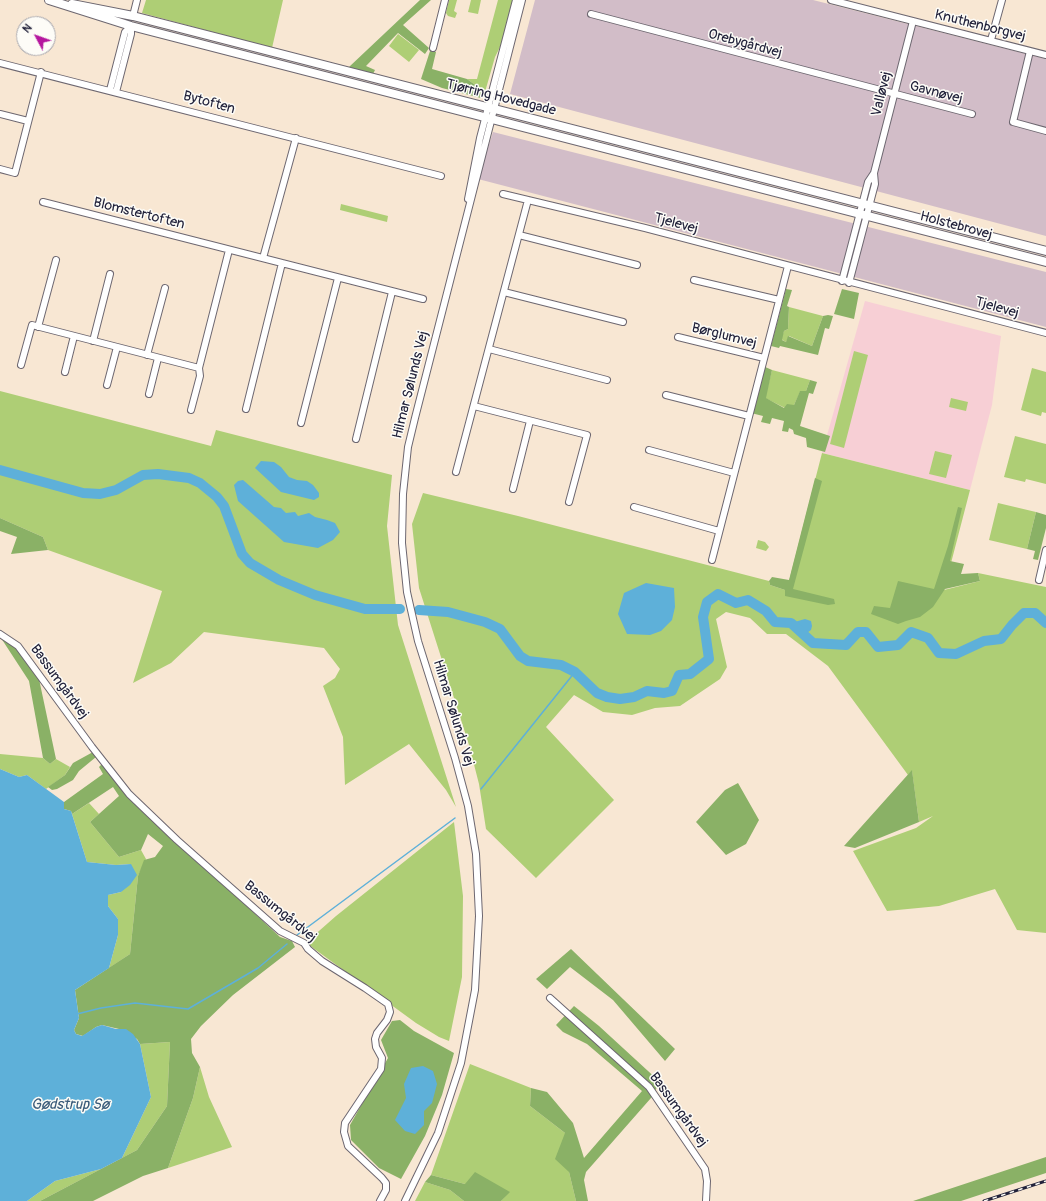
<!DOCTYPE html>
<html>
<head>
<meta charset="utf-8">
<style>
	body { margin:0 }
	#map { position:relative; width:1046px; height:1201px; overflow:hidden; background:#f8e7d3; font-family:Pangolin,sans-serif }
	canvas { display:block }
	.north { position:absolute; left:16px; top:16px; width:40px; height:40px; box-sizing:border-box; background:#fdfcf7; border:1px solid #a5a5ac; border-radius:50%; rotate:311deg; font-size:11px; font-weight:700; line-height:16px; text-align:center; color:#22223b }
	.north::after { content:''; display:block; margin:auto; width:14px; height:18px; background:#b5179e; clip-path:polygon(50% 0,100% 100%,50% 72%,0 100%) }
</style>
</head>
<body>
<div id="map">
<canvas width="1046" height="1201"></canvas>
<div class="north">N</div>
</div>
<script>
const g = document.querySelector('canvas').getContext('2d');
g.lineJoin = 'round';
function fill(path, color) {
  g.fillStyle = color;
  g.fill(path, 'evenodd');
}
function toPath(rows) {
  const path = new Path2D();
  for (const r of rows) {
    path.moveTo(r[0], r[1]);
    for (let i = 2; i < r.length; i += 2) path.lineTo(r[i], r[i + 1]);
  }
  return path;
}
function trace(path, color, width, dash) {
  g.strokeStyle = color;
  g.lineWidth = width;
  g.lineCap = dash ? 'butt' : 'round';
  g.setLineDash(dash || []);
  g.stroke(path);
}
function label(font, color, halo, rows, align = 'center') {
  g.font = font + ' Pangolin,sans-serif';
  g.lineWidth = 3;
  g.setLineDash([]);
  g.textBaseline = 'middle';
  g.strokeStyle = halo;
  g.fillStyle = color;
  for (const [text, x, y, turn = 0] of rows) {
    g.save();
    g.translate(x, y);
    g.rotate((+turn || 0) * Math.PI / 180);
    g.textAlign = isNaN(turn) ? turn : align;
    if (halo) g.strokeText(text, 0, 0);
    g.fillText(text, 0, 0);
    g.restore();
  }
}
const built = toPath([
	[865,301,1001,336,992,405,970,490,822,453]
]);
const industrial = toPath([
	[535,0,813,0,1046,59,1046,236,510,94],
	[493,132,1046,272,1046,327,478,179]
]);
const green = toPath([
	[146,0,283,0,272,48,142,13],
	[449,0,457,0,454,11,457,13,455,18,448,16,446,13],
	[471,0,481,0,478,14,468,12],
	[498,0,513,0,502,43,495,57,485,92,467,79,477,79],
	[398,34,419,50,409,62,389,46],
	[341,204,388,216,387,222,340,210],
	[789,307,823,316,812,346,789,336,786,342,781,339,784,331,788,329],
	[854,351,868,355,844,448,830,444],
	[1032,368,1046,372,1046,413,1042,412,1041,416,1021,410],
	[772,370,810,380,806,391,800,392,794,405,785,408,765,398],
	[0,391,211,446,216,430,392,475,387,526,398,625,456,807,446,790,409,744,345,785,343,737,323,686,335,678,340,669,324,648,204,632,171,663,133,683,162,591,48,550,43,537,0,518],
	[951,398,968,402,966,411,949,407],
	[1015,436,1046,444,1046,484,1026,479,1025,482,1004,477],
	[935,451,952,455,946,478,929,474],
	[822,453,970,490,944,590,980,581,978,573,1046,587,1046,933,1017,930,995,889,939,906,887,911,853,851,916,828,933,816,919,822,912,771,908,775,828,666,786,634,767,634,750,618,726,612,716,619,727,667,720,679,680,706,655,708,632,715,603,712,574,695,546,727,614,800,536,878,486,829,479,784,469,745,419,588,412,524,423,493,518,516,769,581,770,585,785,590,786,593],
	[998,503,1036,512,1027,549,989,540],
	[758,540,765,542,769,547,766,551,756,548],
	[0,754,43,758,50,764,56,759,70,767,65,775,46,789,27,775,19,777,0,769],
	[89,803,99,814,90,822,119,857,141,850,146,859,138,876,130,954,109,968,118,935,118,919,108,906,108,895,121,892,131,864,116,865,87,862,72,814],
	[454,822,463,896,462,977,449,1041,439,1037,416,1023,309,945,311,938,336,916],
	[170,1042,167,1106,137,1150,122,1158,151,1097,140,1044],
	[470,1064,531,1088,530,1106,565,1133,569,1172,576,1201,501,1201,509,1192,465,1184,431,1175],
	[200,1067,209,1097,232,1147,168,1168,193,1098],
	[101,1169,40,1201,27,1201,55,1181],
	[425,1182,450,1190,464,1201,415,1201]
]);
const forest = toPath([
	[420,0,431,0,403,25,429,48,425,54,398,33,366,66,375,70,373,74,349,67],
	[430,51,436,52,432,69,467,79,485,92,481,98,442,88,421,79],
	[786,289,792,290,787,306,789,307,788,329,784,331,782,340,786,342,788,336,812,346,823,316,828,315,833,316,829,329,825,328,818,355,780,346,779,348,771,346],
	[842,289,859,293,854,319,834,314],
	[763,366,772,370,766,398,784,408,787,404,794,405,800,391,806,391,810,380,817,382,813,394,809,393,800,426,830,436,825,452,807,447,806,438,794,434,793,430,789,428,788,432,782,431,784,421,772,418,770,424,761,422,763,416,751,413],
	[815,478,822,481,793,589,834,599,835,604,828,605,785,596,785,590,770,585,769,581,772,577,789,580],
	[958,507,962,508,950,561,964,564,961,574,978,573,980,581,945,589,933,607,920,617,906,621,898,624,871,614,874,606,890,608,898,581,934,589,948,546],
	[1036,512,1046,515,1046,528,1038,560,1033,559,1035,551,1027,549],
	[0,518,43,537,48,550,11,554,17,537,0,531],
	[1,638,14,644,39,679,56,759,50,764,43,758,29,681],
	[93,752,96,757,79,771,73,780,57,789,52,790,48,787,65,775,73,763],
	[103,763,124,792,280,937,292,941,295,947,233,995,201,1026,191,1039,192,1053,200,1067,193,1098,168,1168,143,1176,93,1201,40,1201,137,1150,167,1106,170,1042,140,1044,137,1039,119,1029,102,1025,96,1027,83,1036,76,1034,74,1030,79,1018,75,990,130,954,138,876,144,860,155,857,163,846,148,834,141,850,119,857,90,822,119,796,113,787,72,814,71,811,64,809,64,802,103,774,99,767],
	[912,770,919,822,855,848,844,846],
	[738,783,759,820,746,844,726,855,696,822,725,790],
	[571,949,675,1049,665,1061,613,1000,570,967,547,989,536,979],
	[574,1006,599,1026,660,1082,651,1098,586,1172,584,1180,588,1201,576,1201,569,1172,555,1159,565,1133,530,1106,531,1088,547,1092,573,1123,584,1158,642,1091,587,1044,563,1032,556,1025],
	[400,1020,414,1031,454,1053,442,1095,425,1136,401,1179,379,1168,351,1140,350,1125,388,1058,381,1040,392,1021],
	[1046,1157,1046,1173,961,1201,913,1201],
	[475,1172,510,1192,501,1201,464,1201,450,1190,425,1182,431,1175,465,1184]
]);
const water = toPath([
	[261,461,274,462,281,467,289,477,297,480,307,481,313,485,319,493,319,497,314,500,281,492,255,468],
	[243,480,274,507,281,508,286,513,295,512,298,516,309,513,315,517,327,520,335,523,340,532,333,540,318,548,284,542,238,501,234,485,238,481],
	[646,583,674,588,675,607,672,620,661,631,650,635,627,634,618,614,624,593],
	[805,619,811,621,812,626,811,630,804,635,791,623],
	[0,769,19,777,27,775,64,802,64,809,71,811,87,862,116,865,131,864,137,875,130,885,121,892,108,895,108,906,118,919,118,935,109,968,75,990,79,1018,74,1030,76,1034,82,1036,96,1027,102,1025,116,1029,126,1029,133,1034,140,1044,151,1097,122,1158,101,1169,55,1181,27,1201,0,1201],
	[423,1066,433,1071,437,1084,432,1103,424,1111,424,1125,415,1134,405,1131,395,1120,406,1098,404,1084,411,1068]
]);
const stream = toPath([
	[481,789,575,672],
	[297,935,455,818],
	[77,1014,101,1008,135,1003,188,1009,258,968,287,944]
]);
const river = toPath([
	[0,470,83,493,100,494,116,490,143,475,158,474,189,478,200,483,217,497,224,506,242,554,250,563,279,580,315,595,365,609,400,609],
	[419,610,448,612,485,622,500,629,520,656,528,661,561,665,575,672,597,693,607,697,620,699,634,697,647,691,664,693,672,691,679,675,690,674,709,659,703,617,707,602,718,594,736,603,748,600,766,611,775,622,791,623,813,643,846,645,858,632,866,632,878,647,898,645,911,632,928,638,939,653,956,654,984,641,1001,639,1012,625,1024,613,1035,613,1046,623]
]);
const minor = toPath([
	[831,0,1046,55],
	[591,14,972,114],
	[133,16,137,0],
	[991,40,1002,0],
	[433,48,445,0],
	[1030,51,1013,122,1046,131],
	[0,63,441,176],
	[110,90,125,32,131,26],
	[116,92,131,34,131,26],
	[0,114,28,121],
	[0,169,15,173,41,72],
	[503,194,645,228,1046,333],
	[468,199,480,138,516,0],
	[43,202,423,299],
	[519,235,637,265],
	[263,258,296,138],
	[694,280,779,300],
	[842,281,868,182,874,173,913,21],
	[849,283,875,184,874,173],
	[504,292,623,322],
	[38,327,56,260],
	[678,337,764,358],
	[93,341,110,274],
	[489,349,607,380],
	[147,355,165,288],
	[21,365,32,325,199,368,229,250],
	[65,372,74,336],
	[107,385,117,347],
	[149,394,158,358],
	[666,395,749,416],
	[474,406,587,435,569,502],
	[246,409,282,263],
	[191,410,200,376,199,368],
	[301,423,338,278],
	[356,439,392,292],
	[649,450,734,473],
	[456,472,528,200],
	[513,489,530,421],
	[634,507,719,531],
	[712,560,788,266],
	[1039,580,1046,550],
	[0,634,18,646,92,747,129,794,177,840,280,931,304,943,308,949,322,961,365,988,388,1004,390,1012,387,1020,377,1033,375,1039,376,1047,382,1058,381,1069,345,1123,344,1132,348,1146,382,1178,386,1183,386,1190,380,1201],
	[550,998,649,1087,705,1169,707,1181,706,1201],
	[405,1201,438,1133,461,1063,475,990,479,916,476,854,468,806,455,758,418,641,407,592,402,543,403,494,408,447,415,418,522,0]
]);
const major = toPath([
	[49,0,131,26,1046,262],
	[72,4,133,16,1046,251]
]);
const rail = toPath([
	[984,1201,1046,1181]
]);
const streetNames = [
	["Knuthenborgvej",980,26,14],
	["Orebygårdvej",745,44,15],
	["Gavnøvej",936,93,14],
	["Valløvej",882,94,-76],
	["Tjørring Hovedgade",501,98,14],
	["Bytoften",209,103,15],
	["Blomstertoften",139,214,14],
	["Tjelevej",676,224,15],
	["Holstebrovej",956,226,15],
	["Tjelevej",997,308,16],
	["Børglumvej",724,336,14],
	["Hilmar Sølunds Vej",411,385,-76],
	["Bassumgårdvej",59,682,54],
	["Hilmar Sølunds Vej",453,713,73],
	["Bassumgårdvej",280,912,39],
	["Bassumgårdvej",678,1110,54]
];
const waterNames = [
	["Gødstrup Sø",70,1105]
];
fill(built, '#f7cfd5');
fill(industrial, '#d2bdc8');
fill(green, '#aece75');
fill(forest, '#8ab166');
fill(water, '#5eb0d9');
trace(stream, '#5eb0d9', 1.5);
trace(river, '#5eb0d9', 10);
trace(minor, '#6d6770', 8);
trace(major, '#6d6770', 10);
trace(minor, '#fff', 6);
trace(major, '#fff', 8);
trace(rail, '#22223b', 3);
trace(rail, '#fdfcf7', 1.5, [4.5]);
label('14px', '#22223b', '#fdfcf7', streetNames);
label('italic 15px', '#3a5b7a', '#fdfcf7', waterNames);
</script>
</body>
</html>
